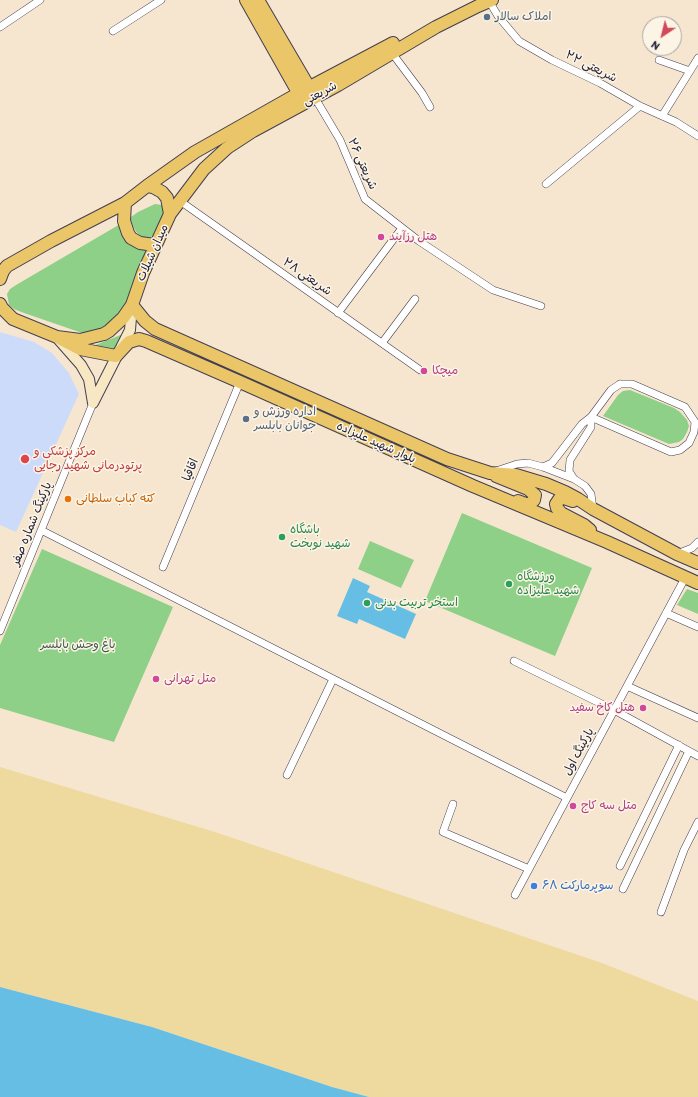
<!DOCTYPE html>
<html>
<head>
<meta charset="utf-8">
<style>
	body { margin:0 }
	#map { position:relative; width:698px; height:1097px; overflow:hidden; background:#f7e6cf; font-family:Itim,sans-serif }
	canvas { display:block }
	.north { position:absolute; left:642px; top:16px; width:40px; height:40px; box-sizing:border-box; background:#fcf5e5; border:1px solid #a5a1a1; border-radius:50%; rotate:215deg; font-size:11px; font-weight:700; line-height:16px; text-align:center; color:#22223b }
	.north::after { content:''; display:block; margin:auto; width:14px; height:18px; background:#d1495b; clip-path:polygon(50% 0,100% 100%,50% 72%,0 100%) }
</style>
</head>
<body>
<div id="map">
<canvas width="698" height="1097"></canvas>
<div class="north">N</div>
</div>
<script>
const g = document.querySelector('canvas').getContext('2d');
g.lineJoin = 'round';
function fill(path, color) {
  g.fillStyle = color;
  g.fill(path, 'evenodd');
}
function toPath(rows) {
  const path = new Path2D();
  for (const r of rows) {
    path.moveTo(r[0], r[1]);
    for (let i = 2; i < r.length; i += 2) path.lineTo(r[i], r[i + 1]);
  }
  return path;
}
function trace(path, color, width, dash) {
  g.strokeStyle = color;
  g.lineWidth = width;
  g.lineCap = dash ? 'butt' : 'round';
  g.setLineDash(dash || []);
  g.stroke(path);
}
function label(font, color, halo, rows, align = 'center') {
  g.font = font + ' Itim,"Playpen Sans Arabic",sans-serif';
  g.lineWidth = 3;
  g.setLineDash([]);
  g.textBaseline = 'middle';
  g.strokeStyle = halo;
  g.fillStyle = color;
  for (const [text, x, y, turn = 0] of rows) {
    g.save();
    g.translate(x, y);
    g.rotate((+turn || 0) * Math.PI / 180);
    g.textAlign = isNaN(turn) ? turn : align;
    if (halo) g.strokeText(text, 0, 0);
    g.fillText(text, 0, 0);
    g.restore();
  }
}
const built = toPath([
	[0,332,34,342,52,353,69,373,79,394,16,532,0,525]
]);
const green = toPath([
	[155,204,162,205,165,211,163,219,156,233,151,237,144,238,137,233,134,228,131,221,131,217,138,212],
	[122,223,151,249,126,306,114,323,95,333,85,334,24,313,14,309,9,305,7,294,10,289,16,285],
	[123,334,115,351,93,346],
	[630,390,674,408,680,412,687,420,689,426,687,432,683,439,679,442,669,444,603,416,618,395,623,391],
	[462,513,592,568,555,656,425,601],
	[370,541,414,560,401,588,358,569],
	[42,549,173,607,114,742,0,708,0,645],
	[687,589,698,593,698,614,677,605]
]);
const sand = toPath([
	[0,767,215,832,602,963,698,1001,698,1097,369,1097,332,1087,152,1027,0,987]
]);
const water = toPath([
	[353,578,370,586,367,592,416,614,405,639,359,619,357,624,337,616],
	[0,987,152,1027,332,1087,369,1097,0,1097]
]);
const minor = toPath([
	[489,1,498,16,519,41,552,60,600,83,640,106,676,122,698,136],
	[0,27,40,0],
	[113,31,161,0],
	[392,53,422,93,430,107],
	[659,60,690,71],
	[315,98,340,140,365,199,419,241,493,290,541,306],
	[662,116,698,58],
	[546,184,640,106],
	[180,201,420,370],
	[338,313,402,228],
	[382,343,415,299],
	[620,384,632,384,685,407,695,422,694,432,689,443,680,450,671,452,591,417,611,390,620,384],
	[543,467,552,463,582,424,591,417],
	[496,471,517,464,528,463,543,467,574,479,585,486,591,494,593,509],
	[574,479,569,471,570,460,591,427,591,417],
	[41,530,567,798],
	[677,554,692,548,698,542],
	[163,567,240,382],
	[666,613,698,627],
	[0,631,93,403],
	[514,661,614,710,698,756],
	[627,686,698,718],
	[287,775,333,679],
	[453,804,443,832,529,869],
	[620,866,679,745],
	[623,889,689,751],
	[515,895,685,578],
	[661,912,684,850,698,822]
]);
const secondary = toPath([
	[59,340,81,365,89,379,93,403],
	[93,403,130,330,132,305]
]);
const primary = toPath([
	[246,0,299,94],
	[258,0,313,94],
	[147,186,195,152,308,88,393,43],
	[125,203,124,221,128,233,131,238,140,243,155,245],
	[170,214,204,169,227,148,253,131,338,85,436,27,478,6,492,0],
	[0,279,3,271,7,266,51,241,125,203,147,186,153,187,162,192,167,198,170,214,143,273,132,305,123,318,109,331,104,334,80,340,57,337,13,319,2,308,0,304],
	[132,305,145,321,155,329,447,459,490,473,516,475,546,484,565,492,578,499,593,509,677,554,698,563],
	[57,337,80,349,116,356,129,342,139,339,146,341,240,382,473,486,607,542,698,583],
	[496,476,528,489,535,495,534,500,530,504,526,504,518,501],
	[573,501,564,498,560,498,556,504,557,508,561,513,584,525,590,530]
]);
const markers = [
	[487,17,4,"#5c6f8a"],
	[381,237,4,"#d1479c"],
	[424,371,4,"#d1479c"],
	[246,419,4,"#5c6f8a"],
	[25,459,5,"#e0444e"],
	[68,499,4,"#e8710a"],
	[282,537,4,"#2e9e5b"],
	[509,584,4,"#2e9e5b"],
	[367,603,4,"#2e9e5b"],
	[156,679,4,"#d1479c"],
	[643,708,4,"#d1479c"],
	[573,806,4,"#d1479c"],
	[534,886,4,"#3f7fe0"]
];
const serviceNames = [
	["املاک سالار",495,17],
	["اداره ورزش و",254,412],
	["جوانان بابلسر",254,426]
];
const streetNames = [
	["شریعتی ۲۲",591,67,27],
	["شریعتی",320,94,-29],
	["شریعتی ۲۶",362,164,66],
	["میدان شیلات",153,253,-66],
	["شریعتی ۲۸",307,277,35],
	["بلوار شهید علیزاده",376,443,24],
	["اقاقیا",191,470,-67],
	["پارکینگ شماره صفر",32,524,-68],
	["پارکینگ اول",579,752,-62]
];
const hotelNames = [
	["هتل رزآیند",389,237],
	["میچکا",432,371],
	["متل تهرانی",164,679],
	["هتل کاخ سفید",635,708,"right"],
	["متل سه کاج",581,806]
];
const healthNames = [
	["مرکز پزشکی و",34,452],
	["پرتودرمانی شهید رجایی",34,466]
];
const foodNames = [
	["کته کباب سلطانی",76,499]
];
const leisureNames = [
	["باشگاه",290,530],
	["شهید نوبخت",290,544],
	["ورزشگاه",517,577],
	["شهید علیزاده",517,591],
	["استخر تربیت بدنی",375,603]
];
const parkNames = [
	["باغ وحش بابلسر",78,645]
];
const shopNames = [
	["سوپرمارکت ۶۸",542,886]
];
fill(built, '#cddbfa');
fill(green, '#8ed088');
fill(sand, '#eeda9e');
fill(water, '#67bee4');
trace(minor, '#423f51', 8);
trace(secondary, '#423f51', 12);
trace(primary, '#423f51', 14);
trace(minor, '#fff', 7);
trace(secondary, '#f7e8c3', 10);
trace(primary, '#ebc669', 12);
for (const [x, y, r, color] of markers) {
  const dot = new Path2D();
  dot.arc(x, y, r, 0, 2 * Math.PI);
  g.fillStyle = color;
  g.fill(dot);
  trace(dot, '#fcf5e5', 1.5);
}
label('12px', '#4e5e75', '#fcf5e5', serviceNames, 'left');
label('12px', '#22223b', '#fcf5e5', streetNames);
label('12px', '#b23c85', '#fcf5e5', hotelNames, 'left');
label('12px', '#be3a42', '#fcf5e5', healthNames, 'left');
label('12px', '#c56008', '#fcf5e5', foodNames, 'left');
label('12px', '#27864d', '#fcf5e5', leisureNames, 'left');
label('12px', '#425652', '#fcf5e5', parkNames);
label('12px', '#366cbe', '#fcf5e5', shopNames, 'left');
</script>
</body>
</html>
